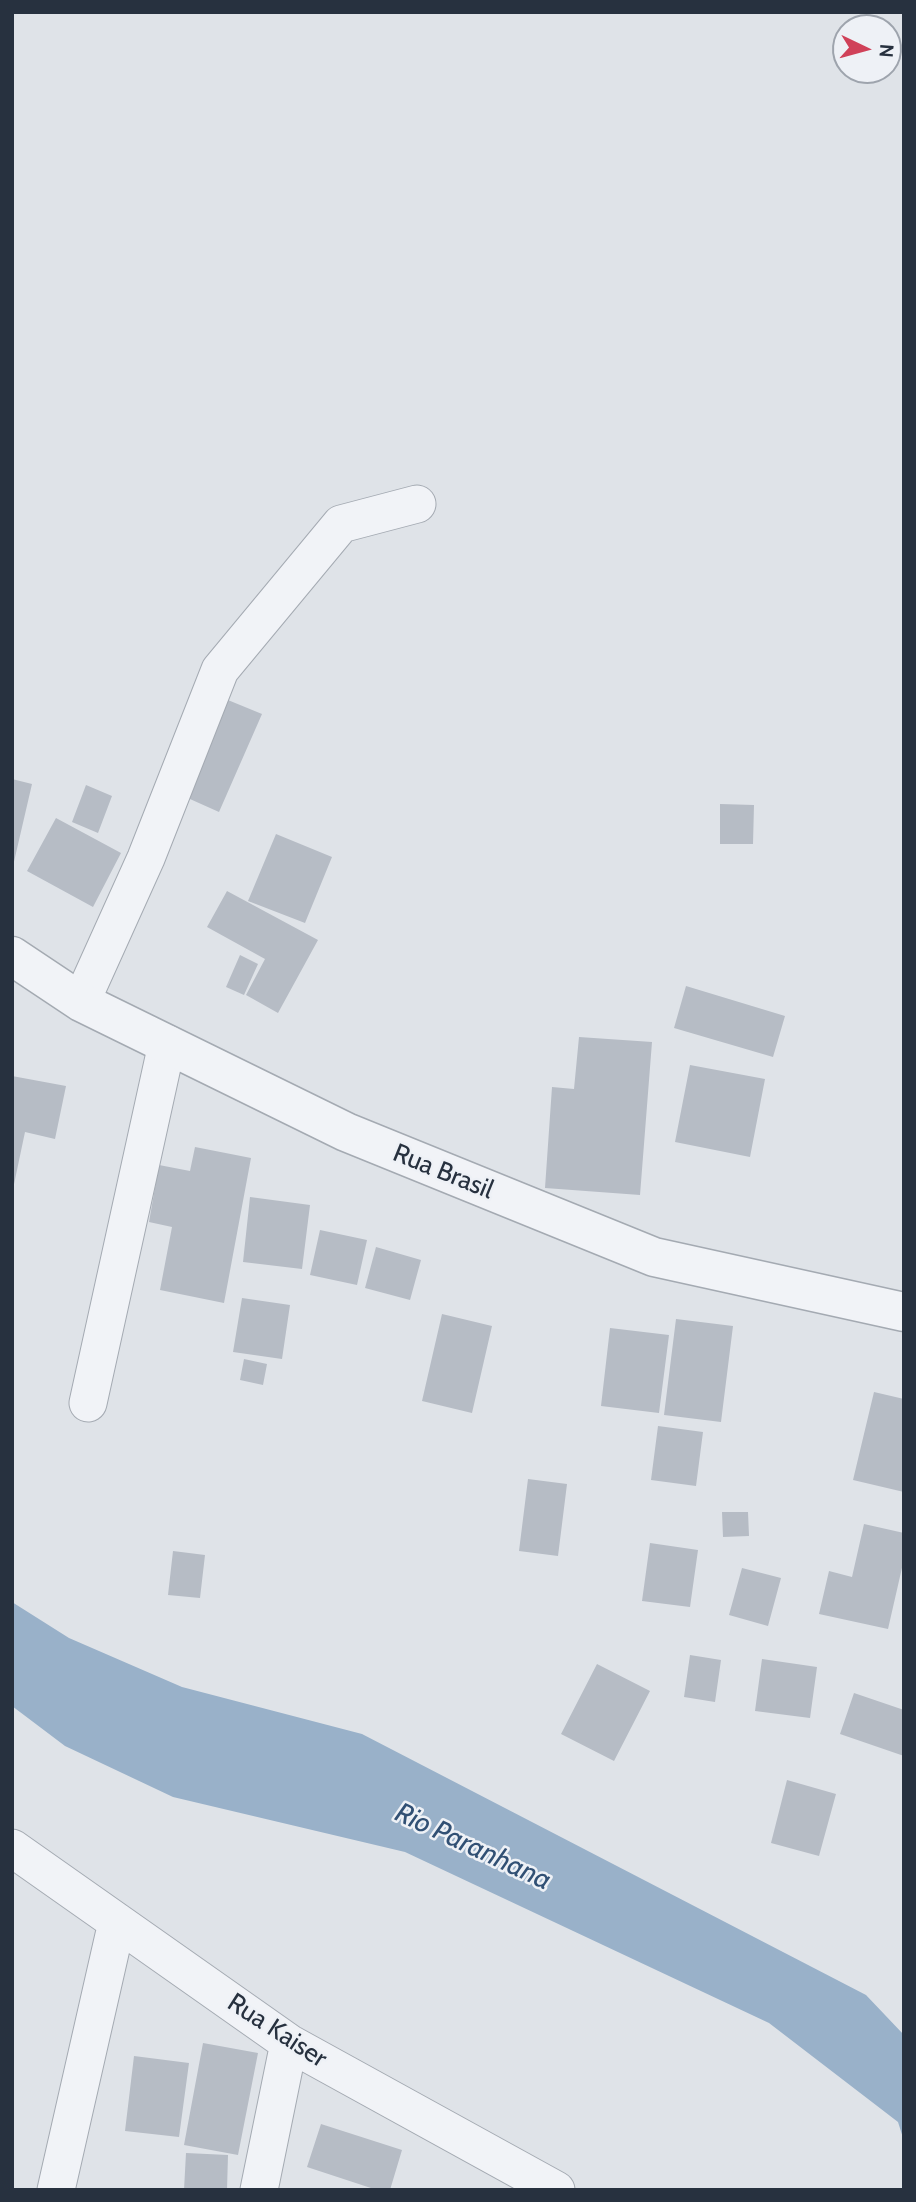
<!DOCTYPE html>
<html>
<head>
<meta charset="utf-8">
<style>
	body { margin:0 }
	#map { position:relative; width:916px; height:2202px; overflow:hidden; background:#dfe3e8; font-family:Cabin,sans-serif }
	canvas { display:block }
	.frame { position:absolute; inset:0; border:14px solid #27313f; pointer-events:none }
	.north { position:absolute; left:832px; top:14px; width:70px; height:70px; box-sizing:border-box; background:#eef1f6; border:2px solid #9ea4ad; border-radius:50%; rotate:95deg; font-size:19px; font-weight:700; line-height:28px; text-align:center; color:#27313f }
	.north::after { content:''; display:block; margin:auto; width:24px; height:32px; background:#d04159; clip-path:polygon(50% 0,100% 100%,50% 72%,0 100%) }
</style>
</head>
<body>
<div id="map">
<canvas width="916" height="2202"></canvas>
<div class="frame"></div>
<div class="north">N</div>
</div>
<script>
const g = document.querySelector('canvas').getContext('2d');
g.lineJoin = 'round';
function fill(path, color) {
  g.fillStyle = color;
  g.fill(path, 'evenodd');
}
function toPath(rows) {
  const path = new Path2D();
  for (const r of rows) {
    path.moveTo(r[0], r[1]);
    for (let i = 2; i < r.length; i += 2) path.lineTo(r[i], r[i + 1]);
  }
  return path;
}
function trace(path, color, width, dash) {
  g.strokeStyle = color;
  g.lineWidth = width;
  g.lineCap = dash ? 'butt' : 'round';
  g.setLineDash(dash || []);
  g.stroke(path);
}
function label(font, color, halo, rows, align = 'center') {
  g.font = font + ' Cabin,sans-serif';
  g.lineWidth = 5;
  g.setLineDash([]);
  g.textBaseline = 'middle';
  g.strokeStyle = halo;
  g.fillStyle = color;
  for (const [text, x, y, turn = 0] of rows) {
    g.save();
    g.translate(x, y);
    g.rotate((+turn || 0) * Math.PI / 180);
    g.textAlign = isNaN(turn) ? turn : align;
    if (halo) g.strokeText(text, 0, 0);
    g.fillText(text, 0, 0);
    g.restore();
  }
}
const water = toPath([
	[12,1602,69,1638,182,1687,362,1734,866,1995,904,2035,904,2141,898,2122,769,2023,405,1852,173,1797,65,1746,12,1706]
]);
const building = toPath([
	[223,698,262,714,219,812,181,795],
	[12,779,32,784,13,866,12,866],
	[86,785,112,796,98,833,72,822],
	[720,804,754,805,753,844,720,844],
	[56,818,121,853,93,907,27,871],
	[276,834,332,857,305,923,248,901],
	[227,891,318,940,278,1013,246,995,265,959,207,927],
	[240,955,258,964,244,995,226,987],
	[686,986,785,1016,773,1057,674,1028],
	[579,1037,652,1042,640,1195,545,1188,552,1087,574,1089],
	[690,1065,765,1079,750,1157,675,1142],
	[12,1076,66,1086,55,1139,25,1132,13,1189],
	[195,1147,251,1158,224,1303,160,1290,172,1227,149,1222,159,1165,190,1171],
	[250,1197,310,1205,302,1269,243,1262],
	[320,1230,367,1240,357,1285,310,1275],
	[376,1247,421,1260,410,1300,365,1288],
	[242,1298,290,1305,282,1359,233,1352],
	[442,1314,492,1326,472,1413,422,1401],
	[676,1319,733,1326,721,1422,664,1415],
	[610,1328,669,1335,659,1413,601,1406],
	[244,1359,267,1364,263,1385,240,1380],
	[874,1392,904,1399,904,1492,853,1480],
	[658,1426,703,1432,696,1486,651,1480],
	[528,1479,567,1484,558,1556,519,1551],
	[722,1512,748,1512,749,1536,723,1537],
	[864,1524,904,1533,904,1559,888,1629,819,1614,829,1571,852,1577],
	[650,1543,698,1550,690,1607,642,1601],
	[173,1551,205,1555,200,1598,168,1595],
	[742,1568,781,1578,768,1626,729,1615],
	[690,1655,721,1660,715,1702,684,1697],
	[762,1659,817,1667,810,1718,755,1711],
	[597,1664,650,1691,614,1761,561,1734],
	[854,1693,904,1710,904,1756,840,1734],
	[787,1780,836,1794,819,1856,771,1843],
	[203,2043,258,2053,238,2155,184,2145],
	[134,2056,189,2063,179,2137,125,2131],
	[321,2124,402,2150,390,2190,377,2190,307,2167],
	[186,2153,228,2155,227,2190,184,2190]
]);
const minor = toPath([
	[81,1002,146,858,220,670,341,524,417,504],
	[88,1403,167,1044],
	[12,1848,289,2043,556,2190],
	[56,2190,117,1922],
	[259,2190,289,2043]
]);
const tertiary = toPath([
	[12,956,81,1002,346,1132,654,1257,904,1312]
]);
const streetNames = [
	["Rua Brasil",443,1172,22],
	["Rua Kaiser",277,2031,33]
];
const waterNames = [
	["Rio Paranhana",473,1847,25]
];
fill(water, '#99b1c9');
fill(building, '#b6bcc5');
trace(minor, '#a4aab2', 39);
trace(tertiary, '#a4aab2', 41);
trace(minor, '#f1f3f7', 37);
trace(tertiary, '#f1f3f7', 38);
label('26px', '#27313f', '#eef1f6', streetNames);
label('italic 28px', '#315074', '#eef1f6', waterNames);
</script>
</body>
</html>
